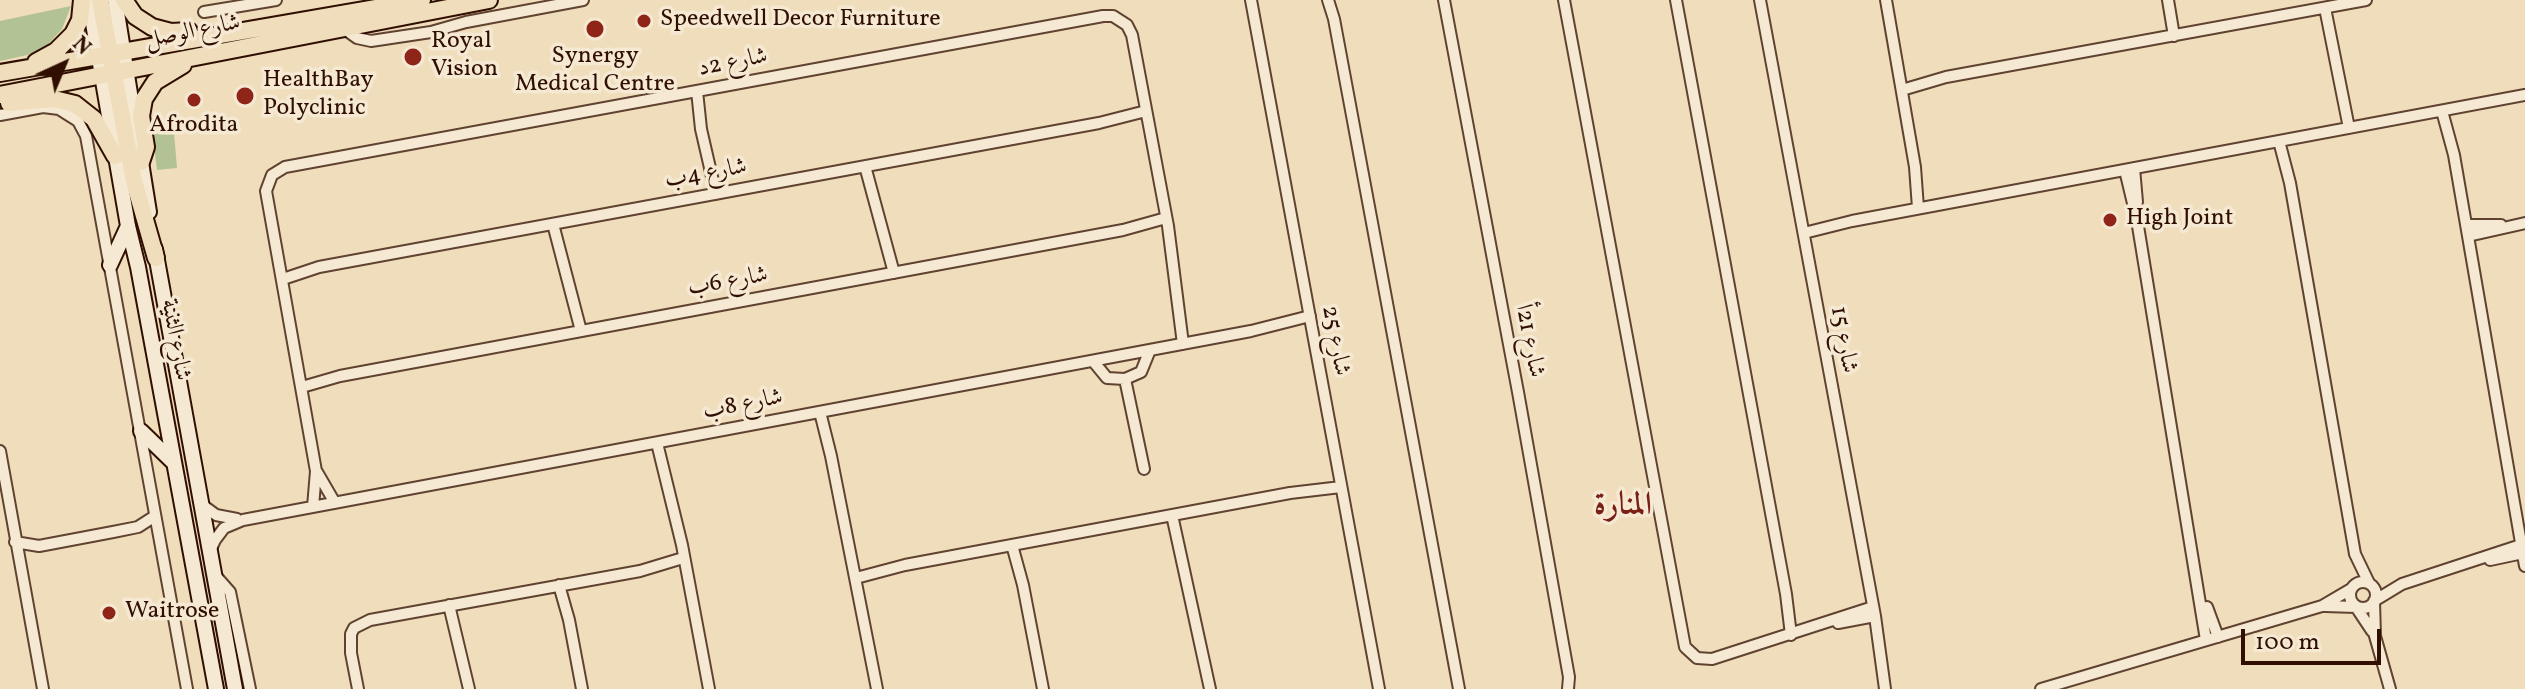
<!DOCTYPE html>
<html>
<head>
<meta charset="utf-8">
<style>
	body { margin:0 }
	#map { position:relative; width:2525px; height:689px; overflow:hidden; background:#efddbb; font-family:Vollkorn,serif }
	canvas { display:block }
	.north { position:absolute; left:24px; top:24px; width:80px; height:80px; -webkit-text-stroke:6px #f5e9d3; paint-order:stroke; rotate:44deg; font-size:22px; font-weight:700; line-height:32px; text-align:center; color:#300f01 }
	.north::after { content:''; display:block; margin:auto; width:28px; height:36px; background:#300f01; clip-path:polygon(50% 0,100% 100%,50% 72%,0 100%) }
	.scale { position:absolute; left:2241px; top:629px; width:140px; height:36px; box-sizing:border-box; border:4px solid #300f01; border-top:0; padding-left:10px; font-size:24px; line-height:28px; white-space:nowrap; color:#300f01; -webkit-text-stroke:6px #f5e9d3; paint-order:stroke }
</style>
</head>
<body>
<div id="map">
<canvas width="2525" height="689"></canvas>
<div class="north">N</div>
<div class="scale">100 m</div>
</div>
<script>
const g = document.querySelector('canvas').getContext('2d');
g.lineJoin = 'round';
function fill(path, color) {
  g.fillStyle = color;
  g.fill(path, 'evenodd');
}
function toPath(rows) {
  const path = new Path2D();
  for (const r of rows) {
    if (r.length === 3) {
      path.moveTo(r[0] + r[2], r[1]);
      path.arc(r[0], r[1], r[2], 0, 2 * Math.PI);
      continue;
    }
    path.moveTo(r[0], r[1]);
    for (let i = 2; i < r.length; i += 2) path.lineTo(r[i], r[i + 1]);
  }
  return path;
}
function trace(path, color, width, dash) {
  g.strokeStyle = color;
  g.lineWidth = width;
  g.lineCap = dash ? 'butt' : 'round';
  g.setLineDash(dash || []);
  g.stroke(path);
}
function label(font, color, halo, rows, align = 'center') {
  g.font = font + ' Vollkorn,Amiri,serif';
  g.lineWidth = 7;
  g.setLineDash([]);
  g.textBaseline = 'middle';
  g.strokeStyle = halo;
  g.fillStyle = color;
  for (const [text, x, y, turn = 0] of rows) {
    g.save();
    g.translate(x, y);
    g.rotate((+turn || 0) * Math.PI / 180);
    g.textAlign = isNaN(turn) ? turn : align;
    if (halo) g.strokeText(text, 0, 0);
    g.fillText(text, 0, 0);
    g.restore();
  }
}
const green = toPath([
	[71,6,62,29,41,52,0,61,0,21],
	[161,121,173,121,177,168,157,170,151,123]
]);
const street = toPath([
	[1251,0,1379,689],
	[1328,0,1334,19,1459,689],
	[1444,0,1518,392,1569,677,1568,689],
	[1564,0,1685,647,1697,658,1712,659,1873,607],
	[1676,0,1786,594,1791,635],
	[1760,0,1875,616,1885,689],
	[1886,0,1915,167,1918,208],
	[2168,0,2174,36],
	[2325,8,2349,128],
	[204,12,276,0],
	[347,27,350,33,357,38,371,41,431,32,466,22,583,0],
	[1902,90,1946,77,2366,0],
	[697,91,701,129,716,194],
	[2442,111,2454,155,2525,566],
	[0,115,43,107,59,109,78,121,86,136,187,689],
	[2279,141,2290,183,2355,554,2369,583],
	[865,166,894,273],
	[2134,168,2137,202],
	[2125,170,2137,220,2206,640],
	[553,224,581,331],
	[2466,225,2501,225],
	[1804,233,1852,221,2525,95],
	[2468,236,2525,223],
	[283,279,319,267,1099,123,1146,111],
	[1093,361,1107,378,1125,379,1141,372,1150,350],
	[1125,379,1144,469],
	[302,387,340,376,1123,230,1166,218],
	[820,412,831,456,877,689],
	[657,443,682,545,709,689],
	[0,451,43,689],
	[317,472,335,503],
	[201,504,216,515,237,519],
	[313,507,316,471,266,191,272,175,285,167,1103,16,1113,16,1127,25,1132,35,1168,226,1183,344],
	[1172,515,1210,689],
	[15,542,39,546,113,532,138,527,155,516],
	[1012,545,1023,585,1043,689],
	[210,551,215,540,224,528,243,520,1251,331,1310,316],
	[2490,560,2523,553],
	[215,575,230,592,250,689],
	[856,578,905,565,1290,493,1341,487],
	[2363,595,13],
	[559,585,569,620,582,689],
	[449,605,469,689],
	[2325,606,2356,607,2372,631],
	[2207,607,2218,637],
	[1838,623,1875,616],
	[358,689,351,653,351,634,354,628,370,620,640,571,683,558],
	[2041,689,2322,606,2351,589],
	[2390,689,2375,636,2374,601,2402,584,2521,545]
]);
const secondary = toPath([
	[89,0,128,226,138,267,216,689],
	[115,0,149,212],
	[155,249,235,689],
	[110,265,128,226],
	[141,431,174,463]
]);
const primary = toPath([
	[100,0,134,181,156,258],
	[124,0,135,16,152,27,171,32,189,31],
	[36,62,56,51,73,34,80,20,82,0],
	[0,73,422,0],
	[0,95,489,0],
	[9,103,54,99,75,104,94,119,115,156],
	[141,162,146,147,141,116,144,99,155,82,183,65]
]);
const markers = [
	[644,21,8,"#8f2418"],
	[595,29,10,"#8f2418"],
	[413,57,10,"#8f2418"],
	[245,96,10,"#8f2418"],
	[194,100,8,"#8f2418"],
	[2110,220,8,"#8f2418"],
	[109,613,8,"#8f2418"]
];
const poiNames = [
	["Speedwell Decor Furniture",660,21],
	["Royal",431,43],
	["Vision",431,71],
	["Synergy",595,58,"center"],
	["Medical Centre",595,86,"center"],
	["HealthBay",263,82],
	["Polyclinic",263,110],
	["Afrodita",194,127,"center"],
	["High Joint",2126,220],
	["Waitrose",125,613]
];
const streetNames = [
	["شارع الوصل",193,33,-11],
	["شارع 2د",733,64,-11],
	["شارع 4ب",706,175,-10],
	["شارع 6ب",728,283,-10],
	["شارع الثنية",174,340,80],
	["شارع 15",1842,340,80],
	["شارع 25",1334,341,79],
	["شارع 21أ",1528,341,79],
	["شارع 8ب",743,406,-11]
];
const districtNames = [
	["المنارة",1623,508]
];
fill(green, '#b3c295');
trace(street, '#604230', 14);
trace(secondary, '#300f01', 18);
trace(primary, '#300f01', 20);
trace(street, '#f5e9d3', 10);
trace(secondary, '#f5e9d3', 14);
trace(primary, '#efddbb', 16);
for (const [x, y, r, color] of markers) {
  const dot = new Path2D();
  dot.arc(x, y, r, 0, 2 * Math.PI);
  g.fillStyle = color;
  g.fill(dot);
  trace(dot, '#f5e9d3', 3);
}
label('24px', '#300f01', '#f5e9d3', poiNames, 'left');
label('24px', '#300f01', '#f5e9d3', streetNames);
label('bold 32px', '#7a1f14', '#f5e9d3', districtNames);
</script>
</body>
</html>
